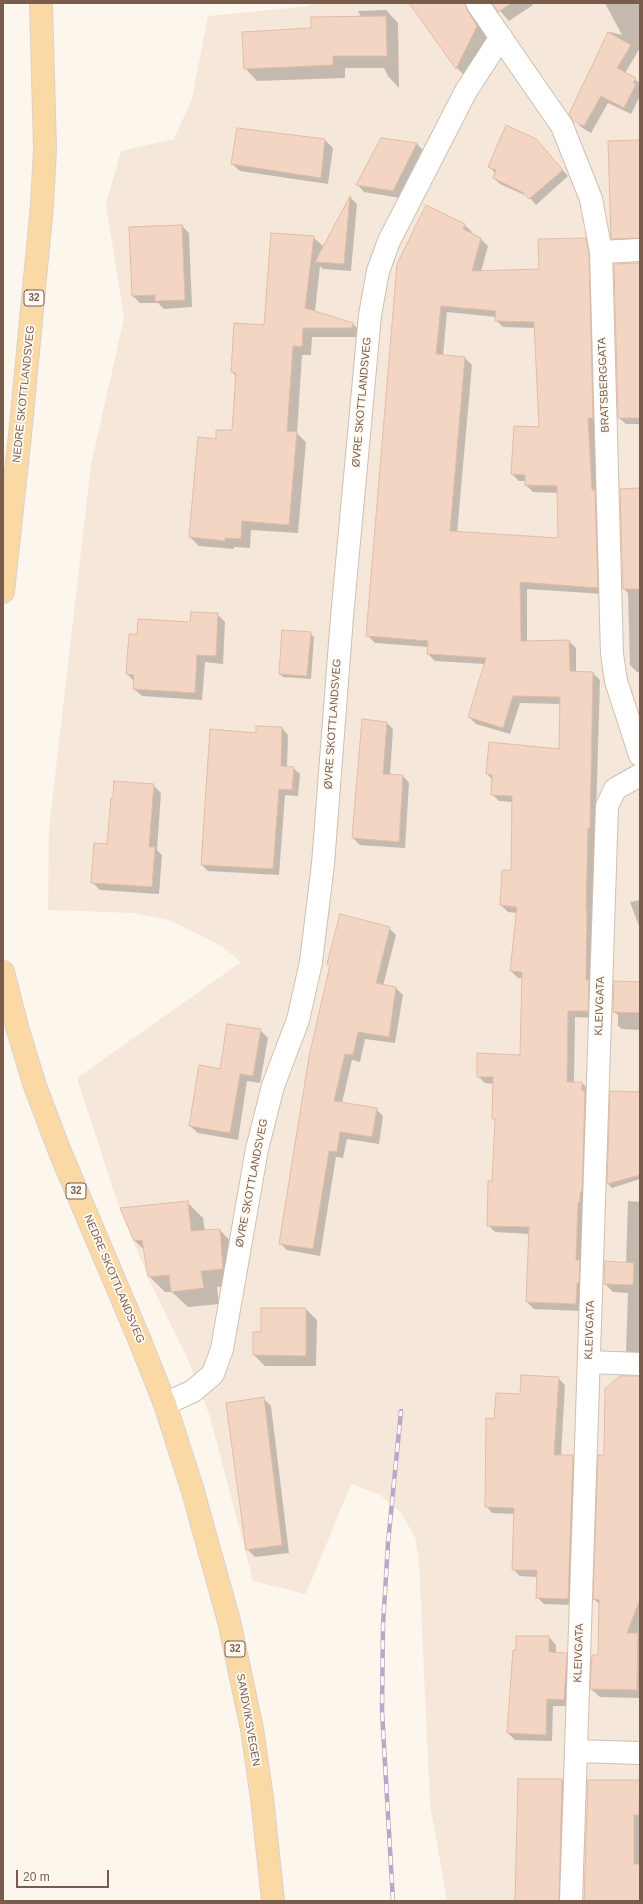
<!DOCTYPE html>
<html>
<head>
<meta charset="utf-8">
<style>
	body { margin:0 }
	#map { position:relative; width:643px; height:1904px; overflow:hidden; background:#fdf6ec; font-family:Helvetica,sans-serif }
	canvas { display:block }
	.frame { position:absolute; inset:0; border:4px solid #7a5c4d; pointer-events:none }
	.scale { position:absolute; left:16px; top:1870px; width:93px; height:18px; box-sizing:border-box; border:2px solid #7a5c4d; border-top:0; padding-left:5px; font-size:12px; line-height:14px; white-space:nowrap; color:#7a5c4d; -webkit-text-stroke:3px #fffaf3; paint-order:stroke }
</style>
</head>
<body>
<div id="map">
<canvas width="643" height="1904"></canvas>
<div class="frame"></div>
<div class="scale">20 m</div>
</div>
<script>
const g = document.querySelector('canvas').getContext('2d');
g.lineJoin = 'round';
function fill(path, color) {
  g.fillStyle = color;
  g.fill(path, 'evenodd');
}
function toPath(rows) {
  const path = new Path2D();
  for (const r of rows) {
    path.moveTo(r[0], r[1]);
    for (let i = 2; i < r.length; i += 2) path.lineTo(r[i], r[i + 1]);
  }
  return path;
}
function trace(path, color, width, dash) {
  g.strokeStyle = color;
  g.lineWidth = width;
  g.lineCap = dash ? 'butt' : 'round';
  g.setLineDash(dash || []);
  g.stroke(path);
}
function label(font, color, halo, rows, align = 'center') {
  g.font = font + ' Helvetica,sans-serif';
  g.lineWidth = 3.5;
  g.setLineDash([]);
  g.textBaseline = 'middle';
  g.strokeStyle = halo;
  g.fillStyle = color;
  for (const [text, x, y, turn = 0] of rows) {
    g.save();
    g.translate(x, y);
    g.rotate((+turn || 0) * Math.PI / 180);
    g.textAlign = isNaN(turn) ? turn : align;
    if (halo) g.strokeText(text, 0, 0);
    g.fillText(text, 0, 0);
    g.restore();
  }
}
const residential = toPath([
	[309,3,640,3,640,1901,447,1901,430,1805,419,1562,415,1537,401,1513,379,1494,351,1484,306,1594,253,1581,210,1417,187,1358,150,1282,117,1201,77,1078,241,962,220,945,169,920,134,913,48,910,49,828,91,465,124,318,106,204,121,151,174,139,192,98,208,16,310,6]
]);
const shadow = toPath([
	[420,3,480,3,487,36,467,78,457,68,414,8],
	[493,3,532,3,533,5,509,21],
	[605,3,640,3,640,48,625,73,640,83,640,96,631,114,608,103,591,133,581,127,570,114,610,32,622,35],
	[386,10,398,23,399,88,388,76,384,68,345,68,345,78,257,81,245,68,312,29,361,17,358,11],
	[238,129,325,140,333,148,328,184,240,171,232,164],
	[381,139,417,144,424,151,400,198,364,192,357,184],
	[640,141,640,239,620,246,612,239],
	[542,146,568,176,536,205,529,197,500,184,494,178,495,173,489,166],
	[350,197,357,204,351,271,323,269,320,266,315,312,353,324,362,333,361,337,312,337,311,355,302,355,297,433,306,442,298,533,251,530,250,548,234,547,234,549,199,546,190,537,217,440,233,431,237,377,232,372,265,326,313,237,324,247],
	[465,225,472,232,471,234,481,239,488,246,481,272,540,270,585,239,592,246,604,594,527,589,527,642,569,641,576,648,576,673,593,673,600,680,593,916,594,1018,575,1017,574,1083,582,1083,589,1090,582,1311,534,1309,527,1302,529,1234,495,1232,488,1225,493,1182,496,1121,493,1118,493,1084,485,1083,478,1076,521,1056,523,978,518,978,511,971,517,913,508,912,501,905,512,871,513,802,499,801,492,794,493,780,487,774,560,750,561,704,520,703,510,734,476,724,469,717,485,664,435,661,428,654,429,647,375,643,368,636,398,265],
	[463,226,465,226,461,234],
	[447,312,496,317,496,320,503,327,535,328,540,428,515,427,512,474,519,481,526,481,526,485,533,492,558,493,559,539,457,533,472,365,465,358,443,356],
	[182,226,189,233,192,307,164,309,158,303,140,303,133,296],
	[640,263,640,424,626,424,619,418],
	[640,489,640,672,637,672,630,665,628,593,624,589],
	[217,614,225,622,223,664,205,662,202,700,142,696,134,689,135,682,127,674,191,623],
	[310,633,314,637,311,679,283,677,280,674],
	[387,723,393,729,390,775,403,776,409,783,405,848,360,845,353,838],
	[282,728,288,735,287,767,293,768,300,774,298,796,285,795,279,875,208,871,202,865,257,734],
	[153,785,161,793,157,850,162,855,159,894,100,890,92,882,108,845],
	[640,900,640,929,630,902],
	[389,928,396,935,383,986,396,988,403,995,395,1043,365,1039,360,1062,352,1060,342,1103,376,1109,383,1116,379,1144,347,1139,343,1158,336,1157,320,1256,287,1250,280,1243,330,966,328,964],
	[640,983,640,1030,622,1029,618,1026,618,1015,614,1012],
	[260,1030,268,1038,260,1083,247,1081,238,1140,198,1133,190,1126,221,1070],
	[611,1092,640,1093,640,1179,612,1188,608,1184],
	[628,1201,640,1202,640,1359,634,1359,626,1351,628,1293,613,1292,605,1284,626,1263],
	[187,1202,203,1218,205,1231,220,1230,235,1246,239,1284,217,1287,219,1304,188,1307,172,1292,165,1292,149,1276,145,1251,135,1241],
	[262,1309,306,1309,317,1320,316,1366,265,1366,254,1355,262,1333],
	[640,1376,640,1698,600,1697,591,1689,598,1656,599,1604,594,1599,605,1456],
	[558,1378,565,1385,561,1456,573,1456,580,1463,575,1605,544,1604,537,1597,538,1577,520,1576,513,1569,515,1514,492,1513,486,1506,495,1420,521,1395],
	[263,1398,271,1406,289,1553,255,1557,247,1549],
	[549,1637,556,1645,556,1653,566,1654,573,1661,571,1706,553,1706,552,1741,515,1740,508,1733],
	[519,1780,562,1780,569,1787,565,1901,516,1901],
	[588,1781,640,1781,640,1901,584,1901]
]);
const building = toPath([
	[409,3,465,3,467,10,477,26,456,69,409,3],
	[492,3,512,3,498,12,492,3],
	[386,16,387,56,333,56,333,65,244,69,242,32,311,28,311,17,386,16],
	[608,32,631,45,617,68,636,78,633,83,636,84,624,108,601,96,584,126,573,121,569,114,608,32],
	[506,125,536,139,563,170,529,199,522,192,493,178,496,170,488,167,506,125],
	[237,128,325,139,321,178,231,164,237,128],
	[381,138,417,143,393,191,356,185,381,138],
	[640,140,640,238,611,239,608,141,640,140],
	[350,196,344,264,315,262,350,196],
	[426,205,465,224,463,229,481,238,472,271,539,269,538,239,586,238,589,253,593,418,588,418,592,490,595,490,598,588,520,582,521,641,569,640,570,671,593,672,590,828,588,828,586,910,587,910,586,980,589,980,588,1011,568,1011,567,1082,582,1082,582,1091,585,1091,582,1192,580,1192,580,1202,578,1202,576,1260,580,1260,579,1283,577,1283,576,1304,526,1302,529,1227,487,1226,488,1181,492,1181,495,1119,492,1119,493,1077,477,1077,477,1053,520,1055,522,972,510,971,517,907,500,905,502,870,511,870,512,796,491,795,492,775,486,774,489,742,559,749,560,697,513,696,503,728,468,717,486,658,427,654,428,641,366,636,397,264,426,205],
	[441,306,496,311,495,321,534,322,539,427,514,426,511,474,525,475,525,485,557,486,558,538,450,531,465,357,436,354,441,306],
	[182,225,185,300,155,301,155,295,132,296,129,227,182,225],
	[271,233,314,236,305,308,353,323,352,328,303,328,302,347,293,346,287,431,297,432,289,525,242,521,241,539,225,538,225,541,189,537,198,437,216,439,216,430,232,430,236,373,231,372,234,323,264,325,271,233],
	[640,263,640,418,618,418,614,264,640,263],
	[640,488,640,589,623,589,620,489,640,488],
	[191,612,218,613,216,656,197,655,195,693,133,689,134,675,126,674,129,634,137,634,138,619,190,622,191,612],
	[282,630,311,632,307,676,279,674,282,630],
	[362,719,387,722,383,774,403,775,399,842,352,838,362,719],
	[256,726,282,727,281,766,294,767,292,790,279,789,273,869,201,865,210,729,256,733,256,726],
	[114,781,154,784,149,847,155,847,152,887,91,883,94,843,107,844,111,798,113,798,114,781],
	[340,914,390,927,376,983,396,987,389,1037,358,1032,353,1055,345,1054,334,1101,377,1108,372,1137,340,1132,337,1152,329,1151,313,1249,279,1244,309,1057,330,965,327,964,340,914],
	[614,981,640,982,640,1013,613,1012,614,981],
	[227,1024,261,1029,253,1076,240,1074,230,1133,189,1126,199,1065,220,1069,227,1024],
	[610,1091,640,1092,640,1175,607,1184,610,1091],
	[188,1201,191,1231,220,1229,223,1269,201,1271,204,1288,171,1292,169,1275,148,1277,142,1240,134,1241,120,1208,188,1201],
	[605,1261,634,1263,633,1285,604,1284,605,1261],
	[261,1308,306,1308,306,1356,253,1355,253,1332,261,1332,261,1308],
	[521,1375,559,1377,554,1455,573,1455,568,1599,536,1598,537,1570,512,1570,514,1508,485,1507,486,1418,494,1419,496,1393,520,1394,521,1375],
	[620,1376,640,1376,640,1599,627,1633,638,1633,637,1690,590,1689,592,1655,598,1655,599,1600,593,1599,598,1455,604,1455,605,1389,620,1376],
	[264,1397,282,1545,246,1550,226,1403,264,1397],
	[516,1636,549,1636,549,1652,567,1653,564,1700,547,1699,546,1735,507,1733,513,1650,516,1650,516,1636],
	[518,1779,562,1779,559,1901,515,1901,518,1779],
	[588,1780,640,1780,639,1815,634,1815,634,1864,640,1864,640,1901,584,1901,588,1780]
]);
const street = toPath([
	[477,3,562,126,591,199,601,252,612,654,616,681,640,755],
	[601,252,640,250],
	[589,1362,640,1364],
	[165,1404,193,1391,213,1374,222,1349,257,1149,273,1086,298,1020,311,962,323,864,342,617,370,315,378,271,389,241,466,91,501,37],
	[576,1751,640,1753],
	[571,1901,607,806,615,789,640,775]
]);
const primary = toPath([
	[3,592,20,435,42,205,45,149,41,3],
	[3,972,17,1027,35,1086,60,1152,138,1336,165,1404,192,1488,229,1621,252,1729,262,1798,273,1901]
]);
const rail = toPath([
	[393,1901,382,1711,383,1626,388,1543,401,1411]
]);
const shields = [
	[34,298,20],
	[76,1191,20],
	[235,1649,20]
];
const shieldNames = [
	["32",34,298],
	["32",76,1191],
	["32",235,1649]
];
const streetNames = [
	["BRATSBERGGATA",604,385,-92],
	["NEDRE SKOTTLANDSVEG",24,394,-84],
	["ØVRE SKOTTLANDSVEG",362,402,-85],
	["ØVRE SKOTTLANDSVEG",333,724,-86],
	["KLEIVGATA",600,1006,-88],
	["ØVRE SKOTTLANDSVEG",252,1183,-79],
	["NEDRE SKOTTLANDSVEG",114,1279,67],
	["KLEIVGATA",590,1330,-88],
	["KLEIVGATA",579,1653,-88],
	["SANDVIKSVEGEN",248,1720,80]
];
fill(residential, '#f5e8da');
fill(shadow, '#0003');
fill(building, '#f3d5c3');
trace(building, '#e6bba3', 1);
trace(street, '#d1beb0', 24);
trace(primary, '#dad1cd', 24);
trace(street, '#fff', 22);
trace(primary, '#fbd9a5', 22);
trace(rail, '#b9a8c9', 4.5);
trace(rail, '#fffaf3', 3, [9]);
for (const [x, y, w] of shields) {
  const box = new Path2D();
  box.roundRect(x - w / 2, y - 8, w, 16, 3);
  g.fillStyle = '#fffaf3';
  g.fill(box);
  trace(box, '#7a5c4d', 1);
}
label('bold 10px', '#7a5c4d', null, shieldNames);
label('11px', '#7a5c4d', '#fffaf3', streetNames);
</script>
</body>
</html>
